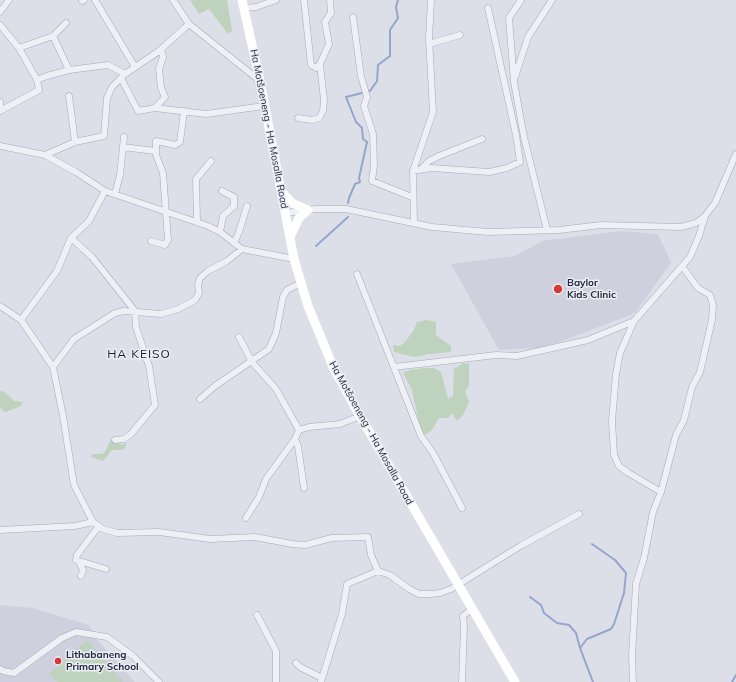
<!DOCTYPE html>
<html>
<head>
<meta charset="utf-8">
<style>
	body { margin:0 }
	canvas { display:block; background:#dcdfe8 }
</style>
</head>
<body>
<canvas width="736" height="682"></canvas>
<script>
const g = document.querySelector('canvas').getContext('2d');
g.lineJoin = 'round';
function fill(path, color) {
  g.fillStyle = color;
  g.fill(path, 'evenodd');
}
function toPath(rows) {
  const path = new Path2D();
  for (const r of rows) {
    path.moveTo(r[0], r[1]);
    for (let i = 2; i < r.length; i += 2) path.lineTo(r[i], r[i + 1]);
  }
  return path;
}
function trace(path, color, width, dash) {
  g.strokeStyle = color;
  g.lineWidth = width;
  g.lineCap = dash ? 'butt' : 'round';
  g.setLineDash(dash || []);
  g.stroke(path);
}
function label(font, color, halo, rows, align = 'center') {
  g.font = font + ' Mulish,sans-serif';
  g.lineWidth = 3;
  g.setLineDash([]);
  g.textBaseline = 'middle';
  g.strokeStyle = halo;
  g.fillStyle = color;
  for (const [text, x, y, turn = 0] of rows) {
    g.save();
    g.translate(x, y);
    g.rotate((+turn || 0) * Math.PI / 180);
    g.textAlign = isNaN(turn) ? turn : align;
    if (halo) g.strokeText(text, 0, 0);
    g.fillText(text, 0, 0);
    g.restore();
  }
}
const built = toPath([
	[621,231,658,234,671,263,635,313,565,340,539,348,499,350,451,264,515,256,542,241],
	[0,605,32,608,89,625,98,641,135,682,0,682]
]);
const green = toPath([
	[190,0,227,0,232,31,228,34,209,9,199,14],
	[427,320,436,322,436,335,451,346,451,352,429,354,414,357,394,352,393,345,400,346,404,343,414,330,417,322],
	[463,363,469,364,469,385,465,392,469,402,463,415,457,421,452,413,448,418,439,418,432,430,425,435,420,427,412,390,403,373,409,370,424,368,434,368,441,372,448,399,453,396,454,369],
	[0,391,5,392,14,401,23,402,21,406,6,412,2,410,0,406],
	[113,440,120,441,121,445,127,443,125,448,122,450,112,450,103,461,91,457,92,454,102,454,105,452,110,441],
	[87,640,123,682,57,682,49,674]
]);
const stream = toPath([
	[348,203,349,198,355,184,360,182,359,178,367,142,363,139,362,128,356,122,346,97,370,91,377,81,378,65,390,56,390,30,398,18,396,7,398,0],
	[316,246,348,217],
	[592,544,615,560,626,573,624,593,614,624,611,629,587,639,580,648,593,682],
	[530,597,541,605,544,613,557,623,569,625,576,633,580,648],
	[732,682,736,675]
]);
const street = toPath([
	[95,0,135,67],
	[173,0,189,24,260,81],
	[304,0,311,65,316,68,320,64,329,44,325,22,331,13,330,0],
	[521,0,509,18,514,82,524,137,547,230],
	[82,1,84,0],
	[244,8,256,7,276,0],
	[0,12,9,0],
	[353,17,361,76,367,97,364,106,373,134,374,165,372,181,412,197],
	[0,25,19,48,37,80],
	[53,36,69,70],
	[429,44,460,35],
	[19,48,53,36,66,23],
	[515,77,528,37,552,0],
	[121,78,138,111,155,108,206,114,264,106],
	[69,96,75,142],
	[0,102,1,111],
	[155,108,165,97,161,88,159,69,163,57,161,49],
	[0,111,39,90,37,80,47,76,69,70,108,65,125,74],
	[298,118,312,120,319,118,323,111,324,100,320,64],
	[0,146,45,155,76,172,105,191,208,226,220,232,242,249,294,259],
	[123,147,155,151],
	[45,155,75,142,104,136,107,98,112,87,125,74,159,51,189,24],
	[420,170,429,161,439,156,482,139],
	[413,171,431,168,489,172,507,168,520,162,516,135,488,8],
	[115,194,120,175,124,137],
	[286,213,316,209,346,209,432,227,488,232,559,230,601,225,681,227,696,223,705,216,715,203,736,154],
	[197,221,196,179,211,161],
	[414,223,413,171,433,112,429,38,431,0],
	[220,232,223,216,234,206,234,197,222,191],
	[71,238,92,257,135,311,136,327,149,366,155,405,131,434,124,439,115,440],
	[151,241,165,245,168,240,163,173,156,155,156,141,175,145,180,142,184,111],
	[234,243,239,232,247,206],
	[357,274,421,436,433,453,462,508],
	[0,306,21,320,53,367,63,416,74,485,93,522,103,529,117,533,159,532,210,539,255,537,292,544,305,545,332,538,368,537,371,555,378,571,347,584,342,614,321,682],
	[21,320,57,271,71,238,89,221,105,191],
	[634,321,620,353,616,374,612,421,614,455,619,466,627,472,661,492],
	[239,337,252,362,276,389,299,430],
	[53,367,74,339,115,313,124,311,161,314,178,309,195,300,199,293,198,285,200,278,208,271,227,261,242,249],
	[394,367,496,355,517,356,588,340,634,321,690,257,699,236,705,216],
	[200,399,215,386,269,349,276,333,283,297,287,290,301,283],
	[295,439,298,446,304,488],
	[246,518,259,497,266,479,295,439,299,430,309,427,340,424,360,416],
	[99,526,77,555,76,560,106,569],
	[0,530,75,526,93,522],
	[79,562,83,570,81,576],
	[378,571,390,575,409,589,419,594,431,594,440,593,451,589,522,545,579,514],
	[257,615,276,651,276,682],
	[296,663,300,667,322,678],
	[0,669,3,671,14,673,62,638,76,632,107,637,133,656,159,682],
	[462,682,464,626,463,616,472,609],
	[633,682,632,656,636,584,644,558,653,512,661,492,676,435,684,420,692,387,700,372,712,320,713,305,710,295,698,288,682,266]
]);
const secondary = toPath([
	[242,0,260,81,294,259,308,306,334,369,360,416,515,682],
	[283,193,292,203,308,210],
	[290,237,299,218,308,210]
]);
const markers = [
	[558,289,5,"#d83836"],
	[58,661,4,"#d83836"]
];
const streetNames = [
	["Ha Motšoeneng - Ha Mosalla Road",269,129,79],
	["Ha Motšoeneng - Ha Mosalla Road",371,433,61]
];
const poiNames = [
	["Baylor",567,283],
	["Kids Clinic",567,295],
	["Lithabaneng",66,655],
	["Primary School",66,667]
];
const quarterNames = [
	["HA KEISO",139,354]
];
fill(built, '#ced1dd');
fill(green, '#bfd2bd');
trace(stream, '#94a6cb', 2);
trace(street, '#a5a9b5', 7);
trace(street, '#eff0f6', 6);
trace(secondary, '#fff', 9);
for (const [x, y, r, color] of markers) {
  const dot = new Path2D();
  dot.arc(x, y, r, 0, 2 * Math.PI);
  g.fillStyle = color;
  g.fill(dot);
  trace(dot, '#ebeef5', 1.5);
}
label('10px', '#252a3f', '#ebeef5', streetNames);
label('bold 10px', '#252a3f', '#ebeef5', poiNames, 'left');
g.letterSpacing = '1px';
label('12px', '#171c2f', '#ebeef5', quarterNames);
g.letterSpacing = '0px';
</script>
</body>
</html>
